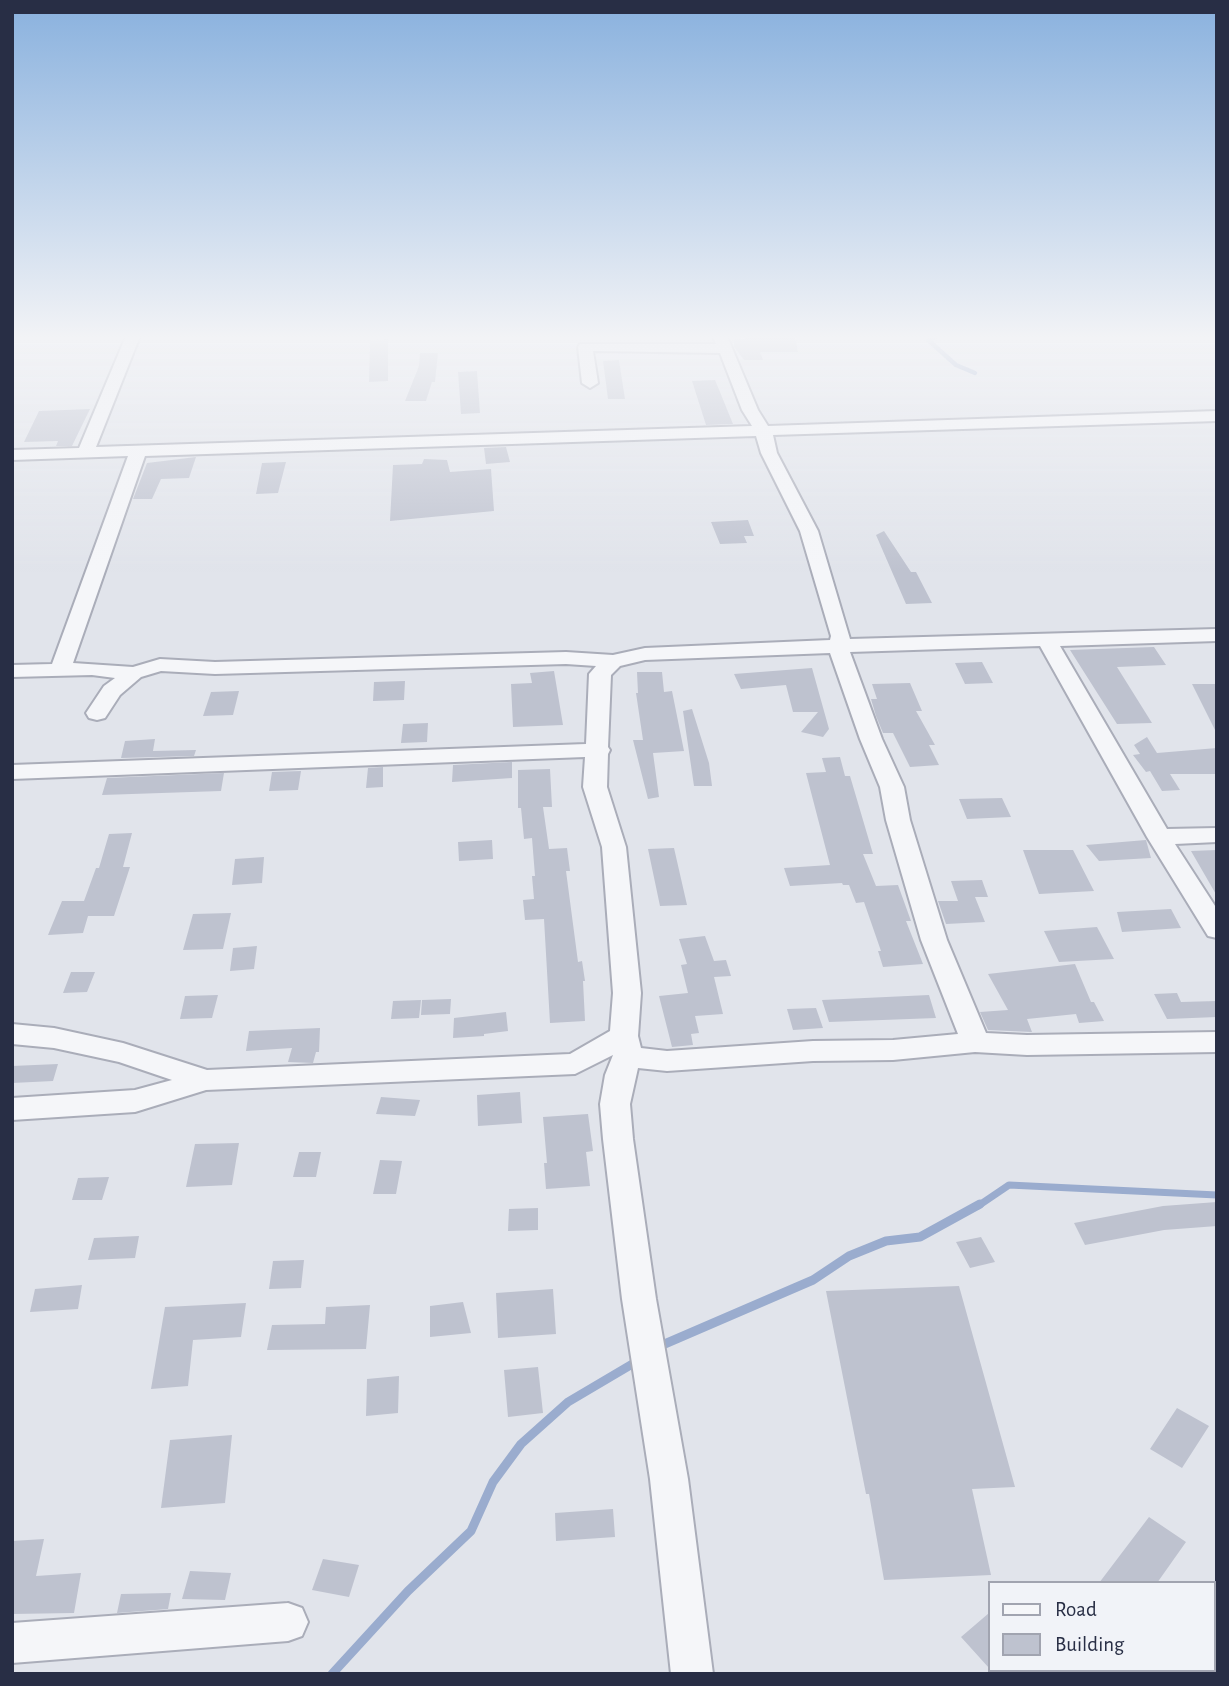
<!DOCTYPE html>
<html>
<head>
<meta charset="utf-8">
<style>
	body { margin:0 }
	#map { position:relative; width:1229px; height:1686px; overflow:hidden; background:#e1e4eb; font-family:"Alegreya Sans",sans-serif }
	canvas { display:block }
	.frame { position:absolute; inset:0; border:14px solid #282e45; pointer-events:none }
	.legend { position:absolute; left:988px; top:1581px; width:228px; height:91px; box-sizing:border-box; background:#f1f3f8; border:2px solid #a1a4b0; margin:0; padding:9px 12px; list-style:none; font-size:21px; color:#282e45 }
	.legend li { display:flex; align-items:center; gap:14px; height:35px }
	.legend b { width:35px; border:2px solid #a1a4b0 }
</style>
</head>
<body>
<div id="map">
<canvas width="1229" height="1686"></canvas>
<div class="frame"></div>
<ul class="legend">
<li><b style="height:9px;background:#f5f6f9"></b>Road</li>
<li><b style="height:19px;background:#bec2cf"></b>Building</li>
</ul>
</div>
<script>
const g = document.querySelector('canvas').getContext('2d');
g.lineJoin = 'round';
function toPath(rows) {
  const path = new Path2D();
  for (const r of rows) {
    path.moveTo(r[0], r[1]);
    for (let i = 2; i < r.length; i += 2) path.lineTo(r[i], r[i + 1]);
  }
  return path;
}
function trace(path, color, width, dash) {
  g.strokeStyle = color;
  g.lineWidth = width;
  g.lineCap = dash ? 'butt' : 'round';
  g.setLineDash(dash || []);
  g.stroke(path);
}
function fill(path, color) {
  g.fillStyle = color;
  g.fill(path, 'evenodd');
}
const streamFar2 = toPath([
	[939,336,928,340,956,365,975,373]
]);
const streamFar1 = toPath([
	[978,1206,1009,1185,1217,1195]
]);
const stream = toPath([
	[660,1346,813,1280,849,1256,886,1241,920,1237,980,1204],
	[332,1674,408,1591,471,1531,493,1482,521,1444,568,1402,634,1363]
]);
const building = toPath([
	[795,336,798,352,760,352,763,360,744,360,734,347,734,339],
	[388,339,388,381,369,382,370,340],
	[420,353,438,353,435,382,432,382,426,401,405,401,419,366],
	[619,360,625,399,608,399,603,361],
	[477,371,480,413,461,414,458,372],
	[715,380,720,392,733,424,706,425,692,381],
	[90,409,72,446,56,446,58,441,24,442,39,411],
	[506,447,510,462,486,464,484,448],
	[196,457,189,478,161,479,152,499,133,499,147,463],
	[424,459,447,460,450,472,491,469,494,511,390,521,393,465,422,464],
	[286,462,278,493,256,494,262,463],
	[748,520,754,536,744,536,747,543,720,544,711,522],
	[884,531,911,572,916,572,932,603,906,604,876,535],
	[1154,647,1166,665,1117,667,1152,723,1117,724,1070,650],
	[982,662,993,683,965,684,955,663],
	[812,668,829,729,823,737,801,732,818,712,793,712,786,685,741,689,734,674],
	[554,671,563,725,513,727,511,684,532,683,530,673],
	[637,672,662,672,664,692,672,691,684,751,653,753,659,797,648,799,633,740,643,740,636,693,638,693],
	[405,681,404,700,373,701,374,682],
	[910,683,922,711,916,711,935,745,929,745,939,765,910,767,893,733,883,733,876,716,871,699,877,699,872,684],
	[1192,684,1217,684,1217,734],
	[239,691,233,715,203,716,211,692],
	[692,709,709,763,712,786,694,786,683,711],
	[428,723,427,742,401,743,403,724],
	[1147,737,1157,753,1217,748,1217,774,1170,774,1180,790,1162,791,1150,771,1146,772,1133,755,1140,754,1134,745],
	[155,739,153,751,196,750,194,756,121,758,125,741],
	[840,757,845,776,850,776,873,854,863,854,876,886,898,885,911,921,906,921,923,964,883,967,878,951,881,951,864,902,856,903,849,885,843,885,842,883,790,886,784,868,830,865,806,773,826,772,822,758],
	[512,762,512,778,452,782,453,765],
	[383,767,383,787,366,788,368,768],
	[550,769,552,807,543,807,549,849,567,848,570,871,566,871,578,962,582,961,585,981,583,981,585,1021,550,1023,544,919,525,920,523,900,534,899,532,876,535,876,532,838,524,839,521,808,518,808,518,770],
	[301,771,298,790,269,791,272,772],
	[224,773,221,791,102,795,107,778],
	[1002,798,1011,817,967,819,959,799],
	[132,833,123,867,130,867,114,916,88,916,83,933,48,935,62,901,84,901,96,868,99,868,109,834],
	[492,840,493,859,459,861,458,842],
	[1146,840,1151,858,1099,861,1086,845],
	[674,848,687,905,660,906,648,849],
	[1023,850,1073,850,1094,891,1039,894],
	[1217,850,1217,896,1191,851],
	[264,857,262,883,232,885,235,859],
	[982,880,988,897,975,897,985,922,946,924,938,901,958,901,951,881],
	[1171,909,1181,928,1122,932,1117,912],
	[231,913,223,949,183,950,193,914],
	[1097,927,1114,959,1059,962,1044,931],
	[705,936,714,961,726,960,731,976,714,977,723,1014,695,1016,699,1033,691,1034,693,1045,672,1047,659,996,688,993,681,965,687,964,679,939],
	[257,946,254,969,230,971,233,948],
	[1075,964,1091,1002,1094,1002,1104,1021,1079,1023,1076,1014,1027,1019,1032,1032,988,1030,980,1012,1008,1010,988,974],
	[71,972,95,972,87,992,63,993],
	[1177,993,1181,1002,1217,1001,1217,1017,1167,1019,1154,994],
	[218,995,212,1018,180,1019,185,996],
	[929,995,936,1018,829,1022,822,1000],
	[451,999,450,1014,421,1015,422,1000],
	[421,1000,419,1018,391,1019,393,1001],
	[816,1008,823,1028,793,1030,787,1009],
	[506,1012,508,1031,484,1034,484,1036,453,1038,454,1018],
	[320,1028,319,1052,316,1052,313,1063,288,1062,292,1048,246,1051,249,1031],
	[58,1064,53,1081,12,1083,12,1066],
	[520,1092,522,1123,478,1126,477,1095],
	[381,1097,420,1100,415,1116,376,1114],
	[588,1114,593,1151,586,1152,590,1186,546,1189,544,1163,547,1163,543,1117],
	[239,1143,232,1185,186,1187,195,1144],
	[299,1152,321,1152,316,1177,293,1177],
	[380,1160,402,1161,396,1194,373,1194],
	[109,1177,102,1200,72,1200,78,1178],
	[1217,1202,1217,1226,1164,1230,1085,1245,1074,1223,1163,1206],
	[538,1208,538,1230,508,1231,509,1209],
	[139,1236,135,1258,88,1260,94,1238],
	[981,1237,995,1262,970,1268,956,1242],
	[304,1260,301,1288,269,1289,273,1261],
	[82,1285,78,1309,30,1312,35,1289],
	[959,1286,1015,1487,972,1489,991,1575,884,1580,869,1494,866,1494,826,1291],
	[553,1289,556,1334,498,1338,496,1293],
	[463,1302,471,1333,430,1337,430,1306],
	[246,1303,241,1337,193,1340,188,1386,151,1389,165,1307],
	[370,1305,366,1349,267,1350,272,1325,325,1324,326,1307],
	[538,1367,543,1413,508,1417,504,1370],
	[399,1376,398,1413,366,1416,367,1379],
	[1177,1408,1209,1426,1182,1468,1150,1449],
	[232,1435,225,1503,161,1508,170,1440],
	[613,1509,615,1537,556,1541,555,1513],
	[1149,1517,1186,1542,1157,1583,1099,1583],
	[44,1539,36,1576,81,1573,74,1613,12,1614,12,1541],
	[323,1559,359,1565,349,1597,312,1590],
	[190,1571,231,1573,225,1600,182,1599],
	[171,1593,168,1609,117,1613,121,1594],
	[989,1613,989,1668,961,1637]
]);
const street = toPath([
	[126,336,140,336,96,447,752,426,742,410,720,353,593,351,598,383,590,388,582,383,578,347,580,344,716,344,713,336,727,336,758,410,768,426,1217,411,1217,421,773,435,777,453,818,531,850,639,1217,629,1217,641,1060,646,1167,829,1217,828,1217,842,1175,844,1217,909,1217,938,1208,936,1147,837,1040,646,850,652,882,739,904,787,910,820,947,940,986,1033,1027,1035,1217,1032,1217,1052,1027,1055,975,1052,893,1060,813,1061,667,1071,638,1068,630,1104,633,1139,656,1299,688,1479,713,1674,671,1674,650,1479,622,1299,603,1139,600,1104,605,1075,613,1055,575,1074,206,1090,135,1112,12,1120,12,1098,135,1090,172,1080,119,1062,54,1048,12,1044,12,1024,54,1028,123,1043,207,1070,570,1054,610,1031,613,993,602,847,583,787,585,757,12,779,12,765,586,744,589,674,596,666,566,664,215,674,161,671,141,677,120,695,105,718,97,720,89,718,86,713,104,686,115,678,92,675,12,677,12,665,52,664,128,456,12,460,12,450,79,448,126,336],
	[756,436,761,453,800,531,831,636,830,640,645,648,613,655,566,652,215,662,160,659,133,667,73,663,145,456,756,436],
	[830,653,860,739,880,787,886,820,921,940,958,1034,893,1040,813,1041,667,1051,641,1048,638,1036,641,993,626,847,607,787,608,754,610,750,608,747,611,675,620,666,645,660,830,653],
	[288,1603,302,1608,308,1622,302,1636,288,1641,12,1663,12,1623,288,1603]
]);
trace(streamFar2, '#9aacce', 4.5);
trace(streamFar1, '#9aacce', 7);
trace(stream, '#9aacce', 9);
fill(building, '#bec2cf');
trace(street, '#aaadb9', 4);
fill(street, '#f5f6f9');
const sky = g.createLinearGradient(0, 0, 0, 572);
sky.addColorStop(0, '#89b1de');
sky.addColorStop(0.59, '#f2f3f6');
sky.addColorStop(1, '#f2f3f600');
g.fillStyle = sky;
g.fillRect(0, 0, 1229, 572);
</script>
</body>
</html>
